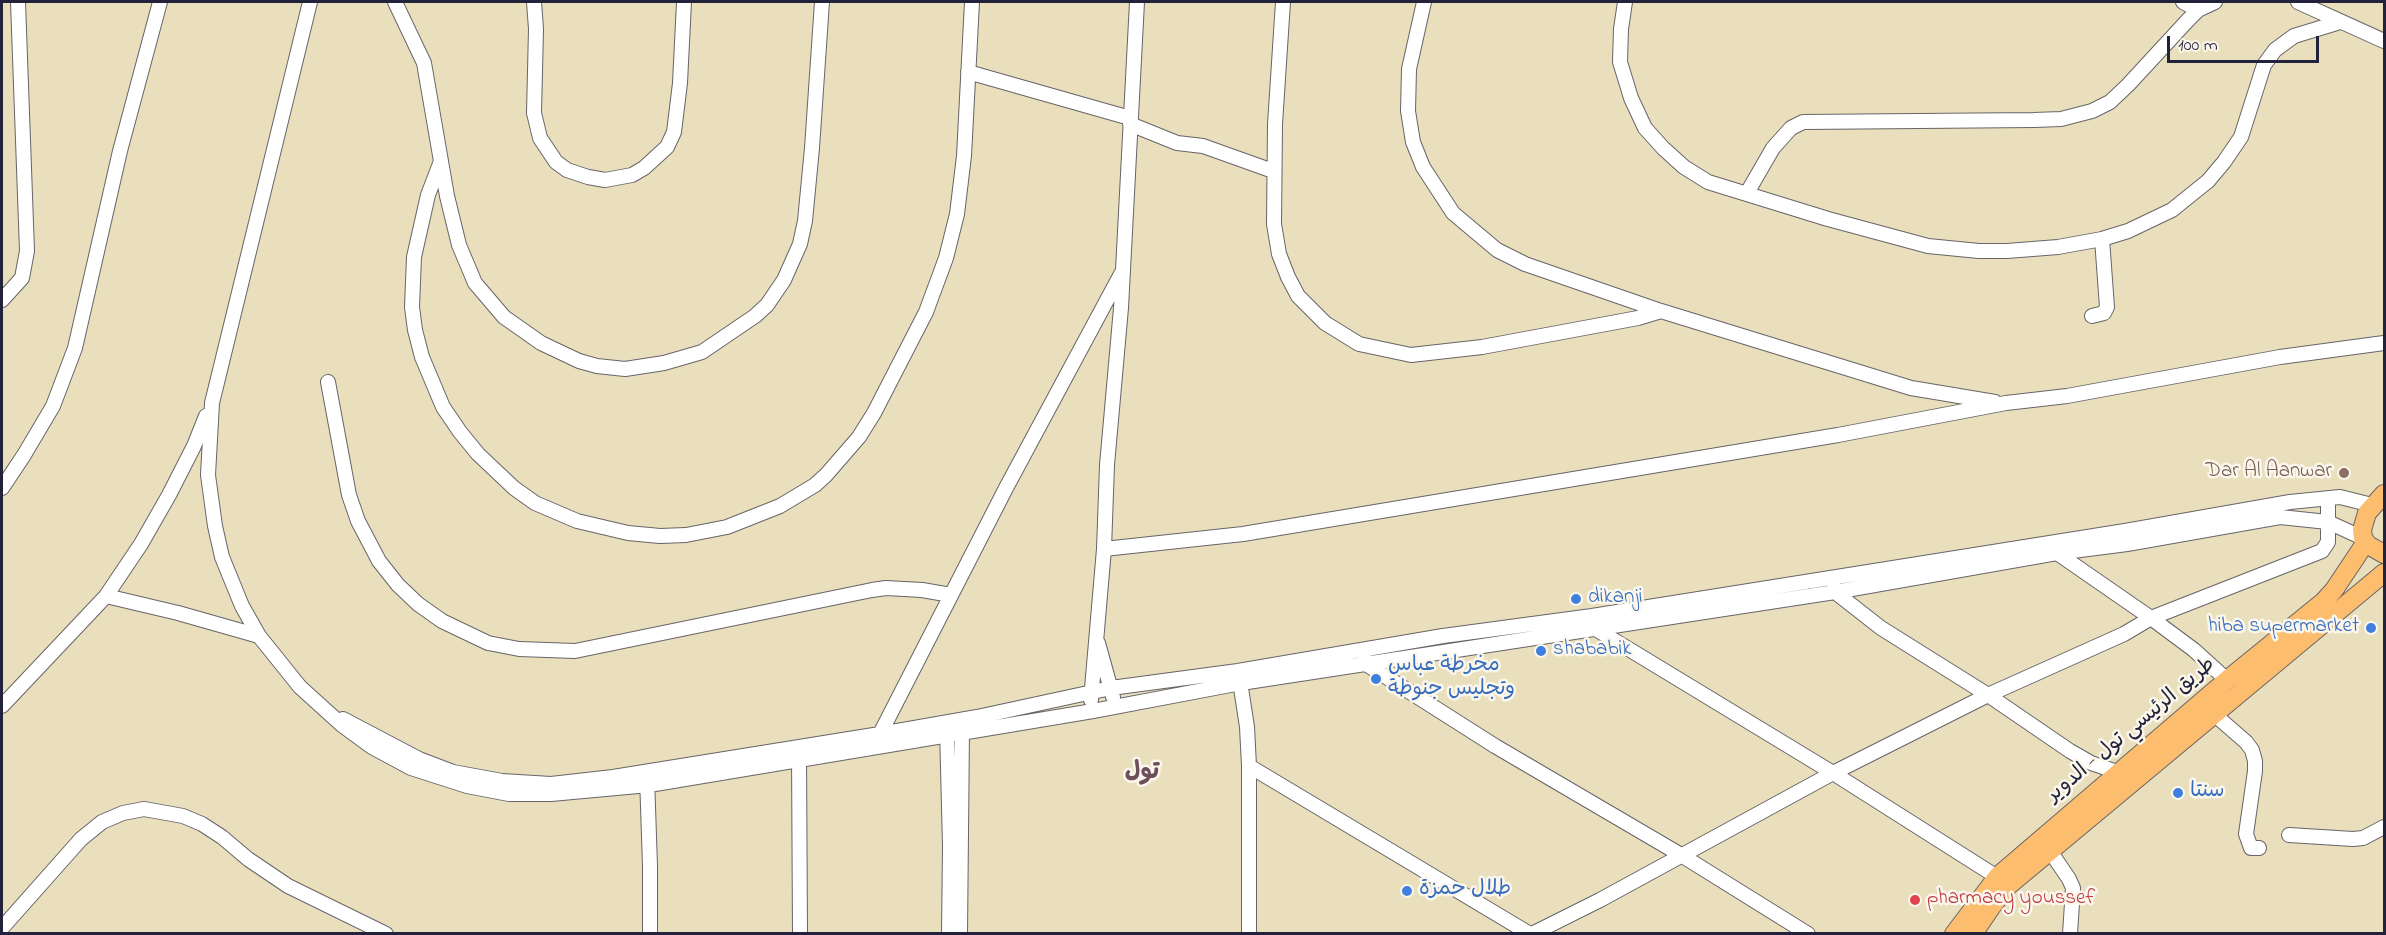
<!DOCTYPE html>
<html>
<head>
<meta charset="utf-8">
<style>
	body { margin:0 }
	#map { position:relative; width:2386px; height:935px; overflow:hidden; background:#e9dfbc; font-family:"Indie Flower",sans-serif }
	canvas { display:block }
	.frame { position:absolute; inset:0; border:3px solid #22223b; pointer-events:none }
	.scale { position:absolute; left:2167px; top:36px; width:152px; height:27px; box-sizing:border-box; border:3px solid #22223b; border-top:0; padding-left:8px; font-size:18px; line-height:21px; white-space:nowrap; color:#22223b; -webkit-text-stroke:4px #fbf7ec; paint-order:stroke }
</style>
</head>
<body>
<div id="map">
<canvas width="2386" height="935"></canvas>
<div class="frame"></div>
<div class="scale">100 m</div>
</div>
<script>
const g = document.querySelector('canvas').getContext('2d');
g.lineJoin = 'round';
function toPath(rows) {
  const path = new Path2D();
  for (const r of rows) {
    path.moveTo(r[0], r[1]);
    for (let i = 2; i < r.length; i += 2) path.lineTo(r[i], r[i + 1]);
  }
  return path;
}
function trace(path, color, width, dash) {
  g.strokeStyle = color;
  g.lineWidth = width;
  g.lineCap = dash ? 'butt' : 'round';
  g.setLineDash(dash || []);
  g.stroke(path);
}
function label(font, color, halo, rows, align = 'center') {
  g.font = font + ' "Indie Flower","Playpen Sans Arabic",sans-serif';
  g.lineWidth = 5;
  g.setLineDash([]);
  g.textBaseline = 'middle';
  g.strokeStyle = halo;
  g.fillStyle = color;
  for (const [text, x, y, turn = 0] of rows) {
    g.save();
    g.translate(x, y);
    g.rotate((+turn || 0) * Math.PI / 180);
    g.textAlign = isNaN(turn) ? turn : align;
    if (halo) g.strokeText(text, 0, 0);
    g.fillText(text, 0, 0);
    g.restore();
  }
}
const minor = toPath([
	[310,2,212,403,208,475,215,526,222,557,242,606,259,636,300,687,342,725,372,747,411,768,467,786,509,794,551,794,649,785,1093,711,1241,683,1835,592,2057,553,2127,544,2280,517,2328,522,2363,538],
	[395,2,424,63,447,196,459,245,475,283,504,317,541,343,579,361,597,366,625,369,664,363,702,352,755,316,767,305,784,280,800,244,805,221,812,148,822,2],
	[534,2,536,29,534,113,540,138,556,162,567,170,588,177,605,180,632,175,644,168,667,147,674,132,680,83,684,2],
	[1283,2,1275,124,1274,224,1279,254,1288,277,1298,296,1325,323,1359,344,1411,355,1482,347,1638,318,1661,311],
	[1424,2,1409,69,1408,111,1413,142,1423,167,1453,213,1497,250,1525,264,1661,311,1911,388,1995,402],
	[1625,2,1621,29,1620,62,1631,98,1645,128,1663,148,1684,167,1708,182,1828,219,1928,246,1979,251,2007,251,2058,247,2102,239,2128,231,2172,210,2208,181,2224,162,2241,137,2264,65,2275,50,2294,36,2340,22],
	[2183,2,2198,10],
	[2298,2,2384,41],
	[968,72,1130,118],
	[1130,124,1177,143,1203,146,1273,171],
	[441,161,428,195,414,257,412,307,415,330,422,357,443,407,460,432,478,454,514,488,535,503,577,521,628,533,660,536,686,535,727,527,780,506,815,485,826,475,859,437,874,413,926,312,946,258,957,214,964,156,972,2],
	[1747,193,1773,148,1791,128,1803,122,2034,120,2061,119,2092,111,2110,102,2128,85,2188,20,2198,10,2215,2],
	[2,300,22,278,27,251,18,2],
	[2092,316,2104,313,2107,307,2102,239],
	[328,382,349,495,358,521,379,561,398,585,418,604,442,621,488,643,519,649,575,651,872,590,886,588,922,590,951,595],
	[2,488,24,455,53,406,75,348,120,151,160,2],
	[1104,549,1243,534,1838,435,2006,403,2067,396,2280,357,2384,343],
	[2056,549,2057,553,2151,618,2194,650,2227,680],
	[1834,588,1835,592,1881,628,1988,695,2070,751,2091,763,2126,775],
	[106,596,178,613,259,636],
	[1593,624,1594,628,1833,773,2005,882],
	[1098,643,1113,697],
	[1365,659,1366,664,1495,746,1681,855,1808,934],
	[1239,675,1247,727,1249,766,1249,934],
	[1091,700,1104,549,1107,465,1121,308,1137,2],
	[2,706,106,596,141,544,169,495,194,446,206,416],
	[2215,715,2246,742,2252,750,2255,761,2255,771,2246,834,2251,848,2259,848],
	[343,719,419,759,453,772,502,781,551,784,613,777,880,734,977,717,1111,688,1238,671,1443,636,1592,616,2125,531,2290,502,2340,497,2372,505],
	[947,729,950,846,949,934],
	[880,734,1006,488,1121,274],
	[799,753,800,934],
	[1249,766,1530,934],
	[647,777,650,866,650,934],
	[2289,835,2353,839,2363,838,2384,827],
	[2050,851,2069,879,2073,888,2070,934],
	[2,928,81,839,102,822,123,813,144,809,183,816,202,824,222,837,248,859,288,886,386,934],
	[960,934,962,732],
	[1532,934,1600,900,1833,773,1988,695,2124,634,2151,618,2322,551,2328,542,2328,498]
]);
const major = toPath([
	[2384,494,2367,513,2362,530,2363,538,2368,545,2384,554],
	[1954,934,1998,876,2227,680,2323,602,2334,590,2366,542],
	[1973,934,1992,906,2009,885,2384,573]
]);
const markers = [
	[2344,473,6,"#8d6e63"],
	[1576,599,6,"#3f7fe0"],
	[2371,628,6,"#3f7fe0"],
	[1541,651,6,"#3f7fe0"],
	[1376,679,6,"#3f7fe0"],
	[2178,793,6,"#3f7fe0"],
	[1407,891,6,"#3f7fe0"],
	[1915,900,6,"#e0444e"]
];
const educationNames = [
	["Dar Al Aanwar",2332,473]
];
const shopNames = [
	["dikanji",1588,599],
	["hiba supermarket",2359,628,"right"],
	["shababik",1553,651],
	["مخرطة عباس",1388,667],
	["وتجليس جنوطة",1388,691],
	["سنتا",2190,793],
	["طلال حمزة",1419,891]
];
const streetNames = [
	["طريق الرئيسي تول - الدوير",2132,731,-40]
];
const healthNames = [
	["pharmacy youssef",1927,900]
];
const quarterNames = [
	["تول",1142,774]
];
trace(minor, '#686468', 16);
trace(major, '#686468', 20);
trace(minor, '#fff', 14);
trace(major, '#fcbd6f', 18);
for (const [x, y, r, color] of markers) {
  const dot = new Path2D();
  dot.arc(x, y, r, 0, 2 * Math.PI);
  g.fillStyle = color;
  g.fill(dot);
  trace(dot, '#fbf7ec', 2);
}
label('21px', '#785e54', '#fbf7ec', educationNames, 'right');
label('21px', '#366cbe', '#fbf7ec', shopNames, 'left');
label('21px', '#22223b', '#fbf7ec', streetNames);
label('21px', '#be3a42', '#fbf7ec', healthNames, 'left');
label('bold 24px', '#6d4e5b', '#fbf7ec', quarterNames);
</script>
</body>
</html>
